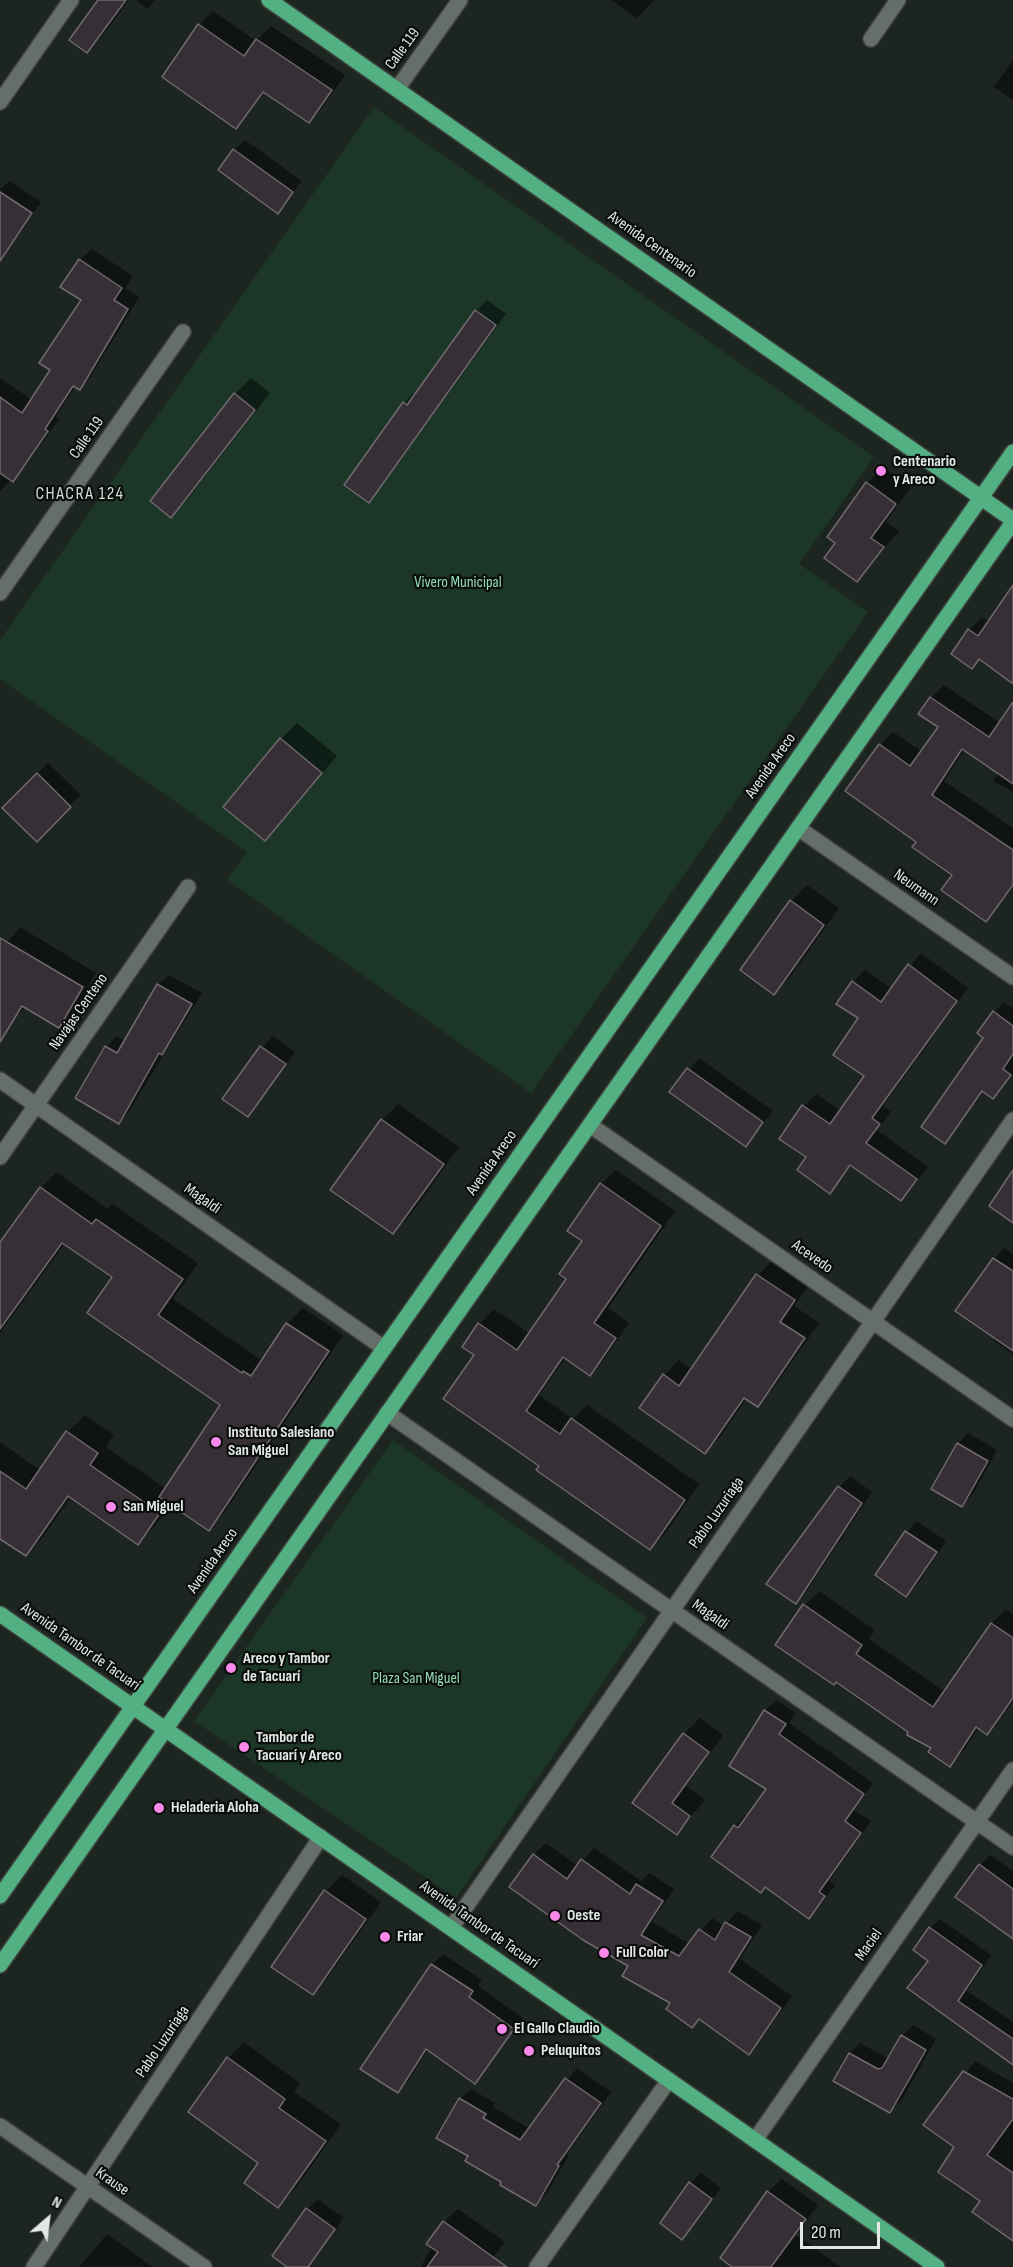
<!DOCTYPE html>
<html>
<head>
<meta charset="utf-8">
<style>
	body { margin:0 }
	#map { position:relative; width:1013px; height:2267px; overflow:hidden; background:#1d2520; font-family:"Sofia Sans Condensed",sans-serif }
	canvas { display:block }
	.north { position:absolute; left:18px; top:2189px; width:60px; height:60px; -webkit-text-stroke:4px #0a0d0b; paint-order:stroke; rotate:28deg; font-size:16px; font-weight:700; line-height:24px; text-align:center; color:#e3e8e4 }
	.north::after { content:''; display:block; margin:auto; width:21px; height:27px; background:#e3e8e4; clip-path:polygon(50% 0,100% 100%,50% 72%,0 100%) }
	.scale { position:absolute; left:800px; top:2222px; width:80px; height:27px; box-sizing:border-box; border:3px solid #e3e8e4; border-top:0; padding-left:8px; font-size:18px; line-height:21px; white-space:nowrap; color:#e3e8e4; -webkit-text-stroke:4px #0a0d0b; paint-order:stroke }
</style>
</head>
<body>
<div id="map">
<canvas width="1013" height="2267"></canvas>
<div class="north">N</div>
<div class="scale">20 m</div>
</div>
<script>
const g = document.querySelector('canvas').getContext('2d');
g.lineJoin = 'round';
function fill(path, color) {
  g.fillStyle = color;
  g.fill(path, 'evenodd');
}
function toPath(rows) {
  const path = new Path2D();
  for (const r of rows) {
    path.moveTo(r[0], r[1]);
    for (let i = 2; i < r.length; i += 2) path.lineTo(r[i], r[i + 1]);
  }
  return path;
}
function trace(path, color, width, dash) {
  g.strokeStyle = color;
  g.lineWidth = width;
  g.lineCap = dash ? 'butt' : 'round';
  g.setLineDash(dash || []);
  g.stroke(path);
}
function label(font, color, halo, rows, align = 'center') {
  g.font = font + ' "Sofia Sans Condensed",sans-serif';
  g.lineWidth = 4.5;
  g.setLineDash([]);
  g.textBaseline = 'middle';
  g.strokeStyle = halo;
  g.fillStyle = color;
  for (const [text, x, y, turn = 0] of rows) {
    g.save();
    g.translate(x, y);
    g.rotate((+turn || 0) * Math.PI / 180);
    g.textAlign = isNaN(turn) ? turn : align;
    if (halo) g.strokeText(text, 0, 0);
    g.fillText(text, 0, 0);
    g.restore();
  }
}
const green = toPath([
	[374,107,874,457,799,564,868,612,531,1093,227,880,247,852,0,679,0,640],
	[393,1440,647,1618,456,1898,194,1721]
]);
const shadow = toPath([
	[99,0,129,0,103,35,87,51],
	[136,0,156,0,147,9],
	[611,0,654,0,637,18],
	[213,11,256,41,271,26,345,75,322,108,309,121,265,92,236,127,199,25],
	[1013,60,1013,100,994,87],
	[245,140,302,181,277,212,234,150],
	[9,181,41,202,18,236,8,247,0,243,0,190],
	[92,249,133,276,125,288,139,297,91,376,80,388,76,386,56,416,59,419,24,468,0,491,0,378,32,400,52,370,83,300,80,260],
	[487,300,506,314,379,490,369,501,404,403,414,393,417,394,476,311],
	[251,378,270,393,187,500,171,516,235,394],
	[883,467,911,487,886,522,899,531,857,580,837,542,867,483],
	[1013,587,1013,682,981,659,972,667,969,630,982,617,990,622],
	[944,685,1000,723,1013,705,1013,792,993,781,1003,766,965,749,944,781,1013,828,1013,888,986,920,954,875,918,842,847,791,880,745,893,732,922,752,940,727,931,698],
	[297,723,337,756,265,839,281,739],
	[48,763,81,795,37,839,4,808],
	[807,885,839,908,790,977,774,993,791,901],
	[20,927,96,973,73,1012,59,1026,26,1006,8,1026,0,1022,0,951],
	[921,953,968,988,883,1106,891,1112,877,1130,928,1167,901,1199,852,1165,830,1192,808,1157,781,1139,804,1106,816,1094,841,1111,866,1075,861,1018,853,982,865,970,892,989],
	[169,975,202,993,129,1111,119,1122,106,1047,117,1036,126,1042,158,985],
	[1004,1002,1013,1008,1013,1074,993,1097,984,1091,945,1142,994,1012],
	[272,1036,295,1052,247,1115,224,1098],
	[699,1058,773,1111,746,1145,671,1092],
	[398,1104,459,1147,409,1217,393,1233,382,1120],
	[616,1170,675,1211,608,1308,629,1323,604,1359,589,1374,566,1357,539,1395,573,1419,587,1405,699,1484,665,1534,650,1548,541,1465,476,1355,464,1347,480,1324,494,1309,530,1334,568,1278,584,1240,601,1184],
	[56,1172,108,1209,112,1204,198,1263,173,1299,258,1358,264,1359,287,1324,303,1308,343,1335,224,1513,209,1529,171,1503,155,1526,137,1543,71,1497,43,1537,26,1555,0,1537,0,1442,41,1471,68,1432,85,1415,114,1435,106,1447,166,1489,222,1405,114,1277,65,1243,0,1333,0,1245,41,1188],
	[1004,1248,1013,1254,1013,1354,993,1340,995,1337,994,1259],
	[773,1260,809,1285,794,1306,819,1323,772,1390,757,1405,747,1398,720,1437,705,1452,664,1375,679,1360,692,1369,758,1275],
	[968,1433,997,1450,973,1494,962,1505,958,1444],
	[850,1476,872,1492,806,1592,795,1602,839,1487],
	[917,1521,946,1541,917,1585,906,1595,877,1575,907,1532],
	[819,1591,875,1630,869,1639,945,1692,992,1623,1006,1609,1013,1614,1013,1702,987,1733,979,1728,964,1750,950,1765,933,1747,910,1732,805,1605],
	[776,1700,796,1713,789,1723,873,1783,854,1810,871,1821,829,1881,835,1885,809,1917,735,1826,745,1815,748,1817,769,1789,765,1711],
	[700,1718,723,1735,686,1786,705,1800,677,1833,634,1803,684,1734],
	[546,1843,578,1866,594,1848,641,1881,649,1873,674,1889,652,1922,690,1944,712,1918,724,1926,738,1911,762,1925,740,1959,792,1996,760,2041,748,2053,701,2018,692,2026,672,2003,630,1966,534,1855],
	[990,1855,1013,1871,1013,1928,980,1865],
	[342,1875,381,1902,328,1977,312,1993,273,1966,326,1891],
	[940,1919,991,1955,967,1991,1013,2022,1013,2063,909,1988,930,1961,930,1928],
	[443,1954,482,1980,478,1986,523,2018,475,2082,428,2049,408,2081,398,2091,363,2069,432,1965],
	[913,2025,936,2039,901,2101,890,2111,850,2053,860,2043,889,2059,902,2036],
	[244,2042,300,2083,294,2092,341,2124,294,2190,278,2206,260,2162,228,2058],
	[975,2061,1013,2083,1013,2238,982,2201,957,2147,926,2125],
	[577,2068,611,2092,567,2154,569,2155,547,2193,536,2204,470,2156,460,2099,471,2089,495,2103,493,2107,530,2129],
	[701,2173,721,2188,682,2238,690,2183],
	[782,2179,818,2205,796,2235,841,2267,734,2267,768,2192],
	[318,2199,344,2218,308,2267,289,2267,307,2209],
	[458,2209,505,2242,486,2267,421,2267,444,2222],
	[107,2234,153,2267,79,2267]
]);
const building = toPath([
	[98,0,126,0,87,53,69,40,98,0],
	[198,24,244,56,256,39,332,90,309,123,263,92,236,129,162,77,198,24],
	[233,149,293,192,278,214,218,170,233,149],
	[0,192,32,213,0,261,0,192],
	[79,259,122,288,114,300,128,309,80,390,73,386,45,429,48,431,13,482,0,473,0,397,22,413,50,370,39,363,81,300,60,287,79,259],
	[475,310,496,325,369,503,344,485,403,402,407,405,475,310],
	[234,393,255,410,171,518,150,501,234,393],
	[866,482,896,504,871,538,884,547,857,582,824,558,835,543,827,537,866,482],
	[1013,585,1013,684,979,659,972,669,951,654,968,629,978,636,1013,585],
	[930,697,989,737,1013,702,1013,784,962,749,932,795,1013,850,1013,885,986,922,941,890,952,875,912,847,916,842,845,791,879,744,910,766,938,727,918,714,930,697],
	[280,738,322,773,265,841,223,807,280,738],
	[37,773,71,807,37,842,2,808,37,773],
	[790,900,824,925,774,995,740,970,790,900],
	[0,938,83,987,59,1028,22,1006,0,1042,0,938],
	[908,964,957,1001,872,1118,880,1124,866,1143,917,1179,901,1201,850,1165,830,1194,797,1170,806,1157,779,1139,802,1105,830,1124,864,1076,833,1055,858,1018,836,1004,852,981,881,1002,908,964],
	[157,984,192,1004,162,1055,159,1053,119,1124,75,1098,105,1046,117,1053,157,984],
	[993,1011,1013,1026,1013,1054,1003,1069,1011,1075,993,1099,982,1091,945,1144,921,1127,983,1038,977,1033,993,1011],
	[260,1046,286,1064,248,1117,222,1099,260,1046],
	[687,1068,763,1122,746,1147,669,1092,687,1068],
	[381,1119,444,1164,393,1234,330,1190,381,1119],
	[1013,1170,1013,1223,989,1206,1013,1170],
	[600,1183,661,1226,594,1323,616,1338,590,1376,563,1357,526,1411,560,1434,571,1418,685,1500,650,1550,536,1470,539,1466,443,1399,474,1355,462,1347,478,1323,517,1350,566,1279,559,1274,582,1241,567,1231,600,1183],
	[40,1187,92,1224,96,1219,183,1279,158,1315,242,1373,243,1371,251,1376,286,1323,329,1351,209,1531,159,1497,220,1405,87,1313,112,1277,62,1243,0,1329,0,1242,40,1187],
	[993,1258,1013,1271,1013,1351,955,1311,993,1258],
	[756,1274,795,1300,780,1322,805,1338,758,1407,744,1398,705,1454,639,1408,663,1374,679,1386,756,1274],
	[66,1431,98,1453,90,1465,160,1513,138,1545,68,1496,26,1556,0,1539,0,1471,26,1489,66,1431],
	[957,1443,988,1461,962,1507,931,1489,957,1443],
	[838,1486,862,1503,796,1604,766,1584,838,1486],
	[905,1531,937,1552,906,1597,875,1575,905,1531],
	[803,1604,862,1645,856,1654,933,1707,991,1623,1013,1638,1013,1698,987,1735,976,1727,950,1767,928,1752,931,1748,907,1735,908,1732,836,1682,834,1685,775,1645,803,1604],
	[764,1710,786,1724,779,1734,864,1794,845,1821,861,1833,819,1892,825,1896,809,1919,765,1887,761,1893,711,1857,734,1825,738,1828,766,1789,729,1766,764,1710],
	[683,1733,709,1752,672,1803,690,1816,677,1835,632,1803,683,1733],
	[533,1854,567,1879,581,1859,630,1894,636,1884,663,1901,641,1935,679,1956,699,1929,715,1940,725,1922,751,1937,729,1972,781,2008,749,2055,699,2019,692,2028,666,2009,670,2003,622,1976,628,1966,583,1940,509,1887,533,1854],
	[979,1864,1013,1889,1013,1939,955,1897,979,1864],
	[324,1890,366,1919,313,1995,271,1967,324,1890],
	[929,1927,982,1965,958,2001,1013,2039,1013,2065,907,1988,928,1961,913,1950,929,1927],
	[431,1964,473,1991,469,1997,514,2029,475,2084,426,2049,398,2093,360,2069,431,1964],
	[901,2035,926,2050,890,2113,833,2081,849,2053,878,2069,882,2068,901,2035],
	[227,2057,285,2099,279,2108,326,2141,278,2208,244,2183,258,2163,188,2112,227,2057],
	[963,2071,1013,2099,1013,2119,987,2155,1013,2173,1013,2241,972,2212,980,2201,938,2172,954,2147,923,2125,963,2071],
	[565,2078,601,2103,557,2165,559,2166,536,2206,500,2185,501,2182,465,2161,468,2156,436,2138,459,2098,486,2114,483,2118,520,2140,565,2078],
	[689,2182,712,2199,682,2240,660,2223,689,2182],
	[767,2191,806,2219,771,2267,732,2267,720,2258,767,2191],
	[306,2208,335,2229,308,2267,287,2267,272,2256,306,2208],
	[443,2221,507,2267,427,2267,438,2252,426,2244,443,2221]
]);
const minor = toPath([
	[871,39,898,0],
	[397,89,460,0],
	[0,102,71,0],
	[0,593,183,332],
	[798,828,1013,977],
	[0,1080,384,1348],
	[590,1125,1013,1419],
	[0,1157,188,887],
	[387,1413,1013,1847],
	[451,1928,1013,1120],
	[0,2126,204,2267],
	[755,2140,1013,1770],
	[34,2267,321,1837],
	[537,2267,669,2080]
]);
const major = toPath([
	[269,0,1013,520],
	[0,1614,937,2267],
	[0,1896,1013,452],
	[0,1965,1013,522]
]);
const markers = [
	[881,471,6,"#f888ea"],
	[216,1442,6,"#f888ea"],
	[111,1507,6,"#f888ea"],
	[231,1668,6,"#f888ea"],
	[244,1747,6,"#f888ea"],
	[159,1808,6,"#f888ea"],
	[555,1916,6,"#f888ea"],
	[385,1937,6,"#f888ea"],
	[604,1953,6,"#f888ea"],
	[502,2029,6,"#f888ea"],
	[529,2051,6,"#f888ea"]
];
const streetNames = [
	["Calle 119",403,49,-54],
	["Avenida Centenario",652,245,35],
	["Calle 119",87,438,-55],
	["Avenida Areco",771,766,-55],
	["Neumann",916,888,35],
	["Navajas Centeno",79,1012,-55],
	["Avenida Areco",492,1163,-55],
	["Magaldi",202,1199,35],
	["Acevedo",812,1257,35],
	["Pablo Luzuriaga",717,1513,-55],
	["Avenida Areco",213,1561,-55],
	["Magaldi",710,1615,35],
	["Avenida Tambor de Tacuarí",80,1647,35],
	["Avenida Tambor de Tacuarí",479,1925,35],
	["Maciel",869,1945,-55],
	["Pablo Luzuriaga",163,2042,-56],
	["Krause",112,2182,35]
];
const poiNames = [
	["Centenario",893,462],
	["y Areco",893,480],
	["Instituto Salesiano",228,1433],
	["San Miguel",228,1451],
	["San Miguel",123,1507],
	["Areco y Tambor",243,1659],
	["de Tacuarí",243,1677],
	["Tambor de",256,1738],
	["Tacuarí y Areco",256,1756],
	["Heladeria Aloha",171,1808],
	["Oeste",567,1916],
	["Friar",397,1937],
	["Full Color",616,1953],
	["El Gallo Claudio",514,2029],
	["Peluquitos",541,2051]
];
const parkNames = [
	["Vivero Municipal",458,583],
	["Plaza San Miguel",416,1679]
];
const neighbourhoodNames = [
	["CHACRA 124",80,494]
];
fill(green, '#1c3728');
fill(shadow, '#0007');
fill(building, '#362f35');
trace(building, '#716970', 1.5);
trace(minor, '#3c423e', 18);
trace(major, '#3c423e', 18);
trace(minor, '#656e69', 15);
trace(major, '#52b083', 15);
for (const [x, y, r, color] of markers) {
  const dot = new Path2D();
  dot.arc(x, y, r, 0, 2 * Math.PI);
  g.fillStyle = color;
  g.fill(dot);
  trace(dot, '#0a0d0b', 2);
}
label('16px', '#e3e8e4', '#0a0d0b', streetNames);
label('bold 16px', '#e3e8e4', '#0a0d0b', poiNames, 'left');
label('16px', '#93deb3', '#0a0d0b', parkNames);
g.letterSpacing = '1.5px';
label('18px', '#d2dcd6', '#0a0d0b', neighbourhoodNames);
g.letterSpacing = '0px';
</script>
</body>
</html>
